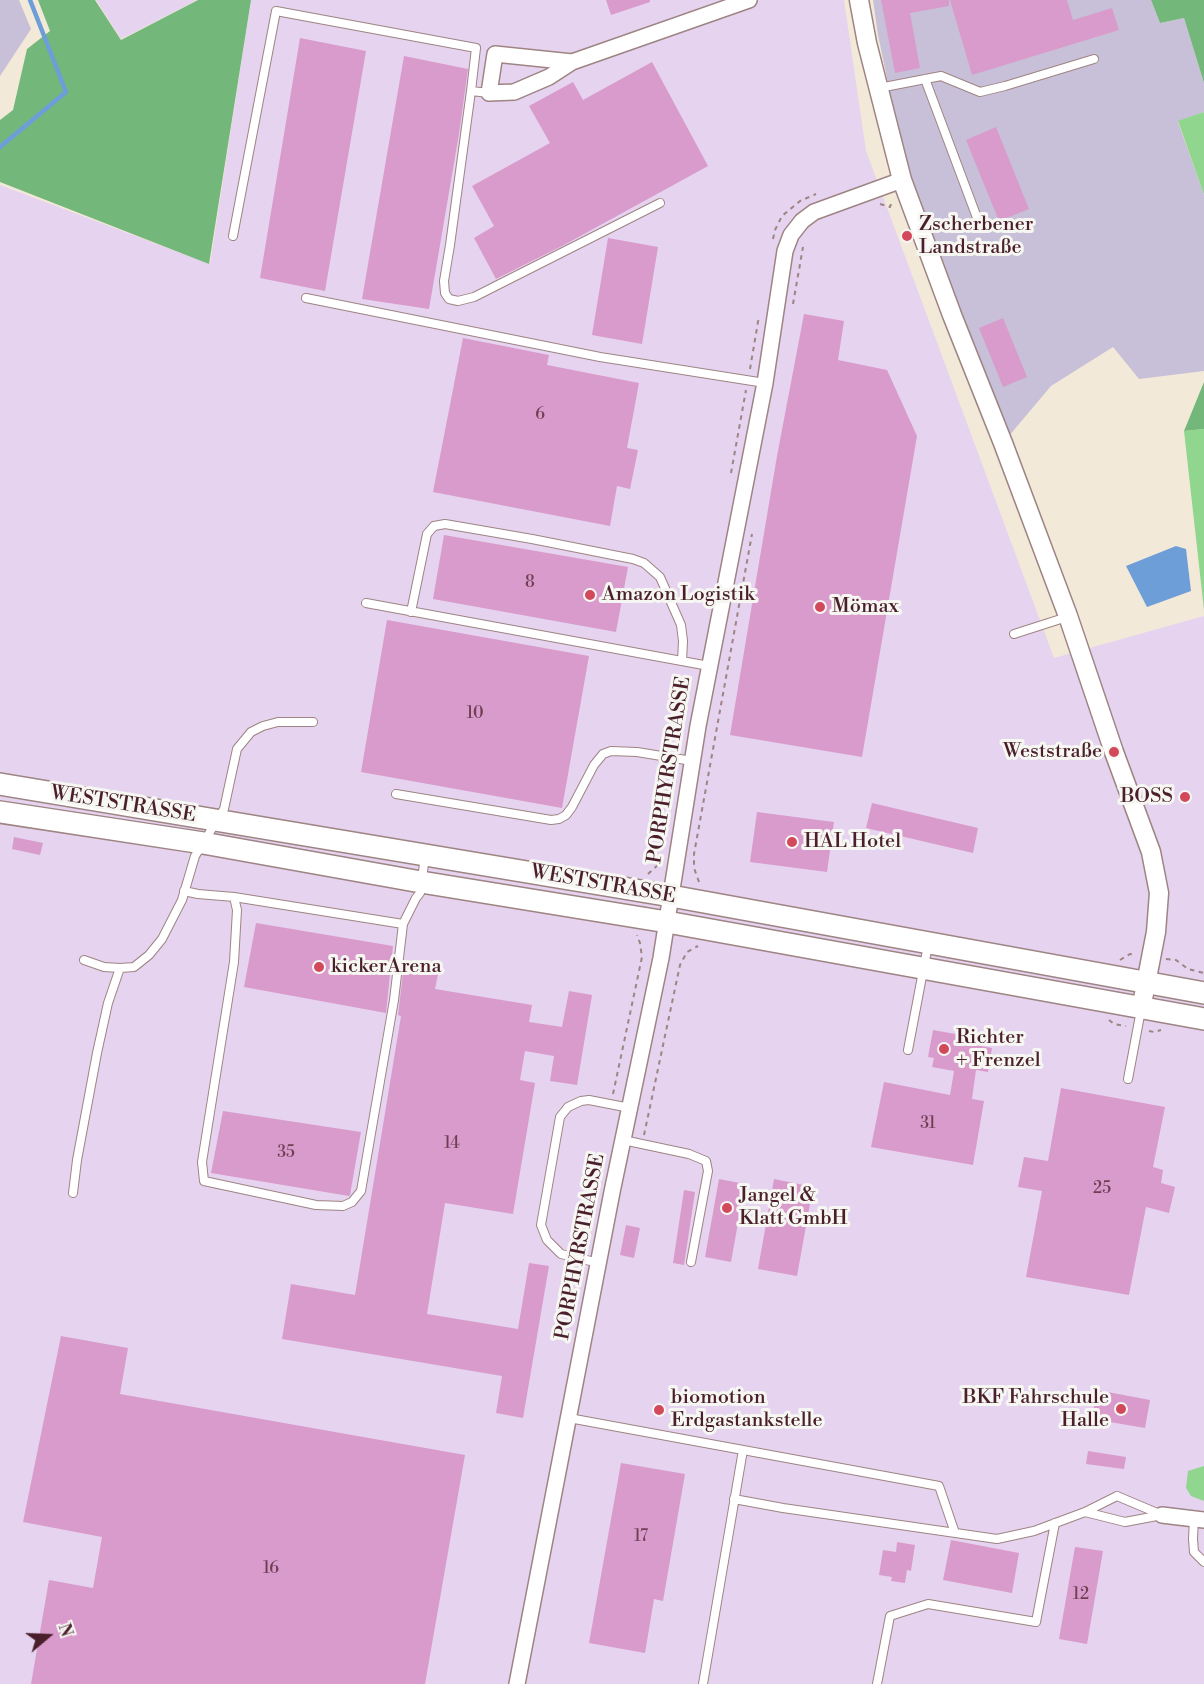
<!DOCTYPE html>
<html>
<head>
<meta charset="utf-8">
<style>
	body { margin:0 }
	#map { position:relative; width:1204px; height:1684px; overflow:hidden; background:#f3e9d8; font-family:"Libre Bodoni",serif }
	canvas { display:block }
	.north { position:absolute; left:18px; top:1606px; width:60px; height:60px; -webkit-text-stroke:4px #f6f6f2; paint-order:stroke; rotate:71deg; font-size:16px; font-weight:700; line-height:24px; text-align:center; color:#4a1f2b }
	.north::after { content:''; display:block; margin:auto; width:21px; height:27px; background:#4a1f2b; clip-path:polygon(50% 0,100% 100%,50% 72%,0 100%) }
</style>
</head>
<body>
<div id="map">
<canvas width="1204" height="1684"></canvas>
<div class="north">N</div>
</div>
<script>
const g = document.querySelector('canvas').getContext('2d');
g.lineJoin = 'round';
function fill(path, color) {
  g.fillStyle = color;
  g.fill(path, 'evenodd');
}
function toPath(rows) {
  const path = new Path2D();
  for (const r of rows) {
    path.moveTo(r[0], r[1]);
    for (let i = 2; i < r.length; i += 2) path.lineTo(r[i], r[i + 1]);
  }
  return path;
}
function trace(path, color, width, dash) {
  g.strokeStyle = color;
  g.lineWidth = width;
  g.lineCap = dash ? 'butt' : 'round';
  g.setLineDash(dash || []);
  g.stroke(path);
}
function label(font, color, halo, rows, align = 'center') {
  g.font = font + ' "Libre Bodoni",serif';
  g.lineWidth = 6;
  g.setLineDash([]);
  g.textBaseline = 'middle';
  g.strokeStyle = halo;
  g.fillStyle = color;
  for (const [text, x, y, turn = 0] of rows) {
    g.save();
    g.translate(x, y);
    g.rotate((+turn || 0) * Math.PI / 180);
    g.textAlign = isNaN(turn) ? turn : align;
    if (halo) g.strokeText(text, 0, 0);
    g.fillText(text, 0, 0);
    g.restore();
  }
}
const built = toPath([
	[96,0,197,0,121,39],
	[251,0,844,0,866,151,1054,658,1204,616,1204,1684,0,1684,0,185,210,264]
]);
const industrial = toPath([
	[0,0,19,0,31,29,0,76],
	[873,0,1151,0,1160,23,1184,18,1204,83,1204,112,1178,122,1204,195,1204,371,1139,379,1113,347,1051,386,1003,443,904,159,878,35]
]);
const green = toPath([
	[1204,112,1204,195,1178,121],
	[1204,429,1204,610,1184,431],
	[1204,1466,1204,1501,1191,1496,1186,1488,1188,1471]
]);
const forest = toPath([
	[38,0,95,0,121,40,198,0,251,0,209,264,0,182,0,120,13,110,27,49,50,31],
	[1151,0,1204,0,1204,83,1184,18,1160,23],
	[1204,382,1204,429,1184,431]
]);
const water = toPath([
	[1176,546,1186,549,1191,591,1147,607,1126,566]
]);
const stream = toPath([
	[0,147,66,92,30,0]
]);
const building = toPath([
	[606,0,650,0,650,2,611,15],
	[881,0,949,0,949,6,910,13,920,68,895,73],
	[950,0,1067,0,1073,20,1112,8,1119,30,972,75],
	[300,38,366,51,325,291,260,278],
	[404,56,468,69,459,134,429,309,362,299],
	[652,62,708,166,564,245,496,279,474,238,494,226,472,186,550,143,529,106,573,82,583,100],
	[996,127,1029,209,999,221,966,140],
	[608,238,658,247,642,344,592,335],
	[804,314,844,321,838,360,887,370,917,436,862,757,730,735,777,456],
	[1003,318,1027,377,1003,387,979,328],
	[463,338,549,355,547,365,639,383,627,448,638,450,630,489,617,486,610,526,433,492],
	[444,535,628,567,616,632,433,599],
	[387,620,589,656,562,808,361,772],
	[872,803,978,828,973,853,866,828],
	[757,812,834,822,827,872,750,862],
	[14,837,43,843,40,855,12,849],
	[256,923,393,946,386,1013,244,987],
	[404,964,439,969,435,989,532,1005,529,1022,562,1027,569,991,592,995,577,1085,550,1081,554,1056,525,1051,520,1080,535,1083,513,1214,445,1203,427,1314,518,1329,529,1263,549,1266,523,1418,496,1413,502,1376,282,1339,291,1284,355,1295,401,1016,398,1015],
	[933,1030,961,1035,959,1042,992,1048,988,1072,976,1070,972,1099,984,1101,973,1165,871,1147,884,1082,950,1095,954,1071,932,1067,934,1058,928,1057],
	[1061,1088,1165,1107,1153,1167,1163,1170,1161,1183,1175,1187,1169,1213,1146,1207,1129,1295,1026,1277,1042,1191,1018,1187,1024,1157,1048,1161],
	[223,1111,361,1132,350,1195,349,1196,211,1173],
	[719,1179,745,1184,731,1262,705,1257],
	[774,1179,813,1187,797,1276,758,1269],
	[684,1190,695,1192,684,1265,673,1263],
	[626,1225,640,1228,634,1258,620,1255],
	[61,1336,128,1348,120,1394,465,1455,425,1684,31,1684,49,1580,93,1588,102,1537,23,1522],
	[1097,1390,1150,1400,1145,1428,1092,1419],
	[1088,1451,1126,1457,1124,1469,1086,1464],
	[621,1463,685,1474,663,1601,654,1599,645,1653,589,1643],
	[951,1540,1019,1553,1012,1593,943,1580],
	[897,1542,915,1545,911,1571,907,1570,905,1583,891,1581,892,1577,879,1575,883,1550,896,1552],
	[1075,1547,1103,1551,1087,1644,1059,1639]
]);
const path = toPath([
	[880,204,890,207,892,201],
	[773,239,775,230,782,216,800,201,816,194],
	[793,304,803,247],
	[750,369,759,316],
	[731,473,746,390],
	[648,874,661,862],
	[699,882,694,868,694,854,752,534],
	[1166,959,1176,960,1188,969,1204,973],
	[1120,960,1130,954,1136,955],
	[1109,1020,1114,1024,1126,1026],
	[1149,1031,1154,1032,1161,1030],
	[613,1094,642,957,640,943,637,935],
	[644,1135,680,965,687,952,698,946]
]);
const service = toPath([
	[925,79,979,223],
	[879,88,941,76,980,92,1005,86,1094,59],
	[489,93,471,91,450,245,444,281,445,293,449,299,458,301,474,297,660,203],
	[233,236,276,11,476,48,471,91],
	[306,298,600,357,765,383],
	[366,603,709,666],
	[411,612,427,534,434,526,445,524,532,539,633,559,644,563,660,577,681,625,683,641,682,661],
	[1014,634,1067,617],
	[396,794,551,820,559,819,566,815,572,807,594,765,603,754,611,751,637,752,692,761],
	[184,891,198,894,234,897,237,910,234,962,202,1162,204,1181,316,1205,343,1206,352,1202,361,1191,394,1000,403,924,416,898,420,893,425,857],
	[234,897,403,924],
	[84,960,104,967,120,968],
	[908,1050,928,945],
	[1128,1079,1141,1010],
	[623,1140,689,1154,706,1161,708,1171,691,1262],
	[73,1193,77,1160,97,1053,108,1003,120,968,134,967,149,955,162,939,182,900,195,856,224,809,237,749,251,732,263,726,278,722,313,722],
	[599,1263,561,1254,547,1240,541,1225,560,1117,568,1107,581,1101,589,1100,630,1108],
	[569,1418,939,1486,955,1533],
	[1117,1496,1162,1515,1125,1522,1085,1512,1117,1496],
	[734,1499,783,1508,997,1539,1034,1531,1085,1512],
	[1194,1519,1193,1539,1194,1552,1204,1562],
	[703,1684,743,1450],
	[877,1684,890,1616,928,1604,1036,1622,1055,1523]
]);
const minor = toPath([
	[572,62,495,54,489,93,514,92,549,77,572,62,749,0],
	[1162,1515,1204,1520],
	[517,1684,612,1192,661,958,698,726,765,383,785,251,791,235,802,221,814,212,902,180]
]);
const tertiary = toPath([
	[859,0,867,43,902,180,952,315,1003,443,1068,616,1114,752,1151,852,1159,893,1156,932,1141,1009]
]);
const secondary = toPath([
	[0,784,671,896,1204,993],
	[0,812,203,843,421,882,667,922,1204,1019]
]);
const markers = [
	[907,236,6,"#d1495b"],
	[590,595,6,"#d1495b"],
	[820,607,6,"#d1495b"],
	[1114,752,6,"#d1495b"],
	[1185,797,6,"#d1495b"],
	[792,842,6,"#d1495b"],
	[319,967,6,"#d1495b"],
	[944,1049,6,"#d1495b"],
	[727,1208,6,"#d1495b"],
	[1121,1409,6,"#d1495b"],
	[659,1410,6,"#d1495b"]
];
const numberNames = [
	["6",540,415],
	["8",530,583],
	["10",475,714],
	["31",928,1124],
	["14",452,1144],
	["35",286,1153],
	["25",1102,1189],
	["17",641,1537],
	["16",271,1569],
	["12",1081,1595]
];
const poiNames = [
	["Zscherbener",919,225],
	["Landstraße",919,248],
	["Amazon Logistik",602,595],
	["Mömax",832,607],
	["Weststraße",1102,752,"right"],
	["BOSS",1173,797,"right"],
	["HAL Hotel",804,842],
	["kickerArena",331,967],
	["Richter",956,1038],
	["+ Frenzel",956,1061],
	["Jangel &",739,1196],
	["Klatt GmbH",739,1219],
	["biomotion",671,1398],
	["Erdgastankstelle",671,1421],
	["BKF Fahrschule",1109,1398,"right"],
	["Halle",1109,1421,"right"]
];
const streetNames = [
	["PORPHYRSTRASSE",670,770,-81],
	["WESTSTRASSE",123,805,9],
	["WESTSTRASSE",603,885,10],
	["PORPHYRSTRASSE",581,1247,-79]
];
fill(built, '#e5d3f0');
fill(industrial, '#c7c0d8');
fill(green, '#91d68f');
fill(forest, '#74b77a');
fill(water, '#6e9ed8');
trace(stream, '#6e9ed8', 4.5);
fill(building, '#d99bcc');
trace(service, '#9e8482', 10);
trace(minor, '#9e8482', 18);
trace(tertiary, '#9e8482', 21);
trace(secondary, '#9e8482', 24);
trace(path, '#9e8482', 2, [4.5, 4.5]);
trace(service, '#fff', 8);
trace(minor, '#fff', 15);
trace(tertiary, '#fff', 18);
trace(secondary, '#fff', 21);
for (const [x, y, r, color] of markers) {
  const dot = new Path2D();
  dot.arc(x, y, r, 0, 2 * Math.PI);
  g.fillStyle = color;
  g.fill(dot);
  trace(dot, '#f6f6f2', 2);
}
label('16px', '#6e3e53', null, numberNames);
label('20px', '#4a1f2b', '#f6f6f2', poiNames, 'left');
label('20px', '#4a1f2b', '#f6f6f2', streetNames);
</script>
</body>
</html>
